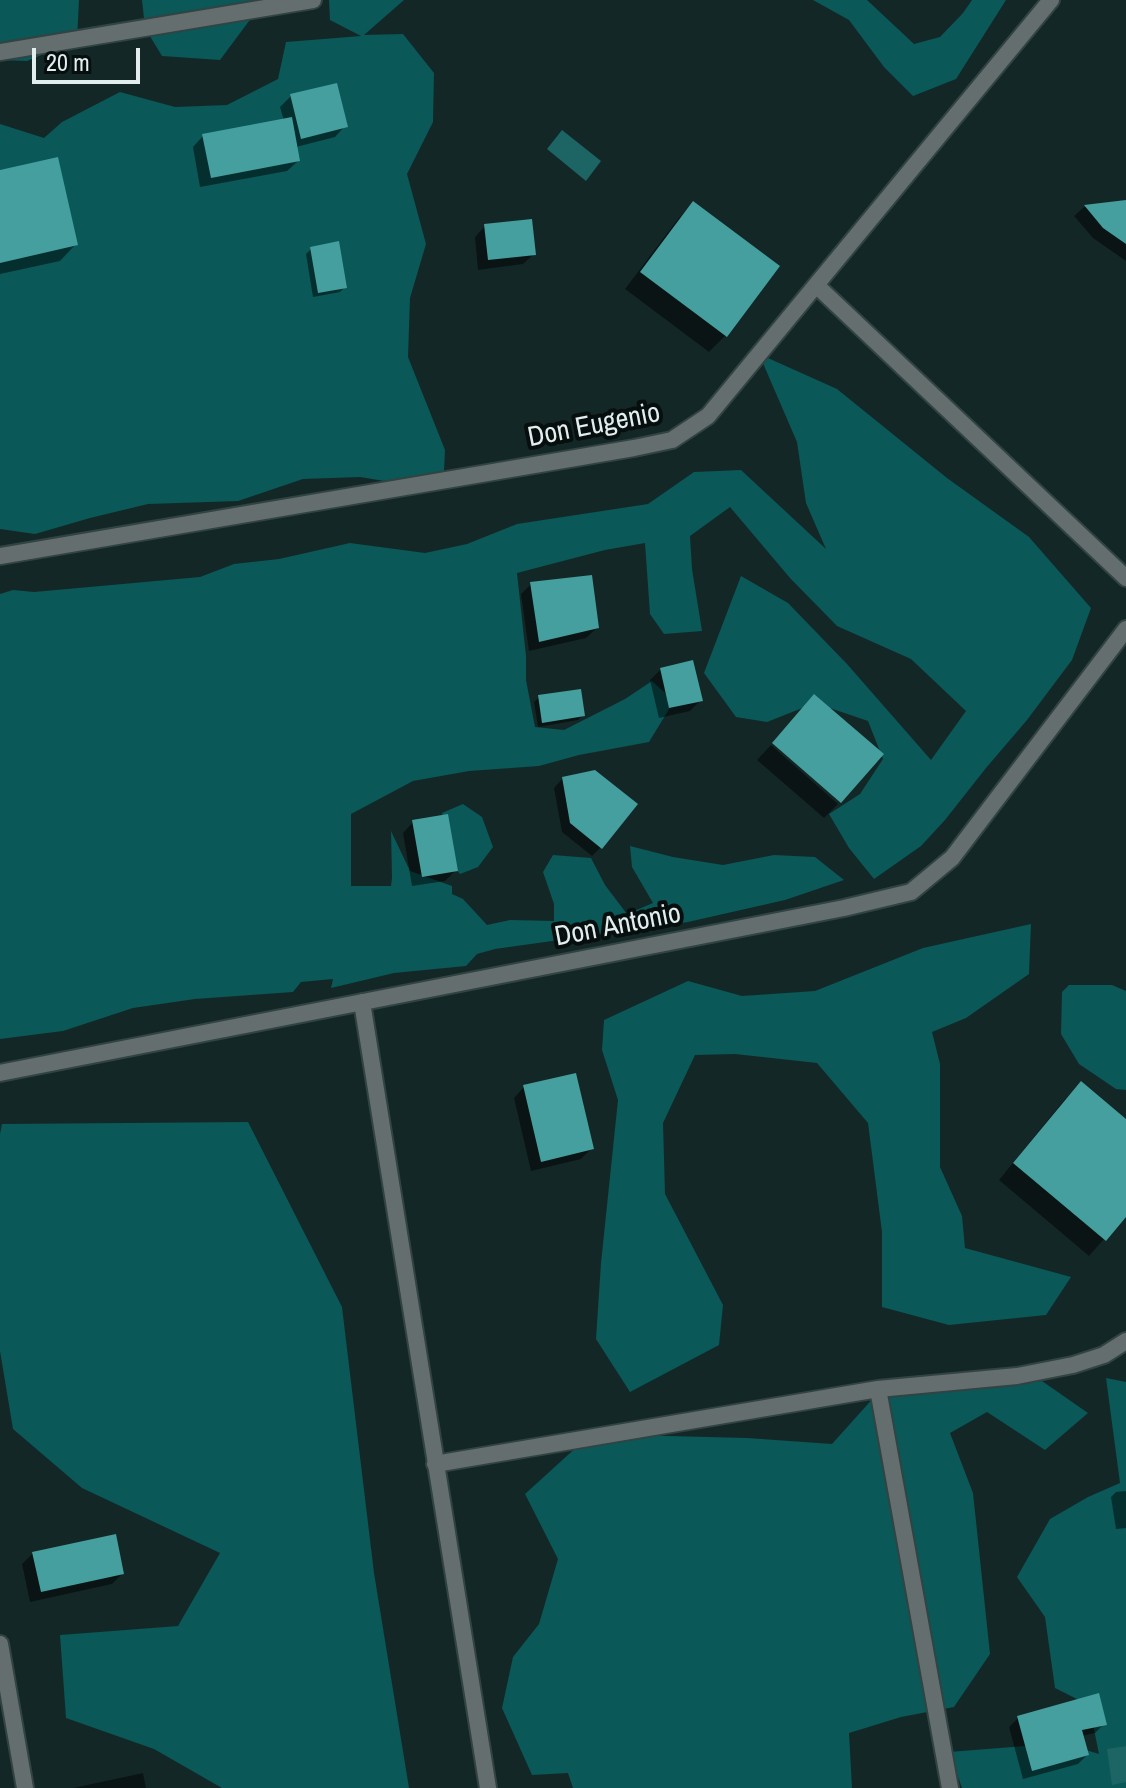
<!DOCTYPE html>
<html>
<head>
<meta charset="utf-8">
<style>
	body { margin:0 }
	#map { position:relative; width:1126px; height:1788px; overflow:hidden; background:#142727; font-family:"Archivo Narrow",sans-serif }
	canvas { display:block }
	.scale { position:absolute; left:32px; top:48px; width:108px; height:36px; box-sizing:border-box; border:4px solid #e2eded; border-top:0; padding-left:10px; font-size:24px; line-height:28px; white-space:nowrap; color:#e2eded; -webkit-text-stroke:6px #070e0e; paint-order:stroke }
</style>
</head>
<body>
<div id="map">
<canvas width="1126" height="1788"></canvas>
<div class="scale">20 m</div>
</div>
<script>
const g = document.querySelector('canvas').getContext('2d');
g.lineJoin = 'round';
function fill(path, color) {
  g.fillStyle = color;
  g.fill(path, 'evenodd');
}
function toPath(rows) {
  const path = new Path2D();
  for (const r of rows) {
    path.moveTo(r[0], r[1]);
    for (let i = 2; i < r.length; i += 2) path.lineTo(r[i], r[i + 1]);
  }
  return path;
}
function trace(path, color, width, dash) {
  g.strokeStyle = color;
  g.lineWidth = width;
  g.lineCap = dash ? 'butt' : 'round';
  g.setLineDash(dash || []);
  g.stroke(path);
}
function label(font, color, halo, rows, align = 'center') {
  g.font = font + ' "Archivo Narrow",sans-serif';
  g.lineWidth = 8;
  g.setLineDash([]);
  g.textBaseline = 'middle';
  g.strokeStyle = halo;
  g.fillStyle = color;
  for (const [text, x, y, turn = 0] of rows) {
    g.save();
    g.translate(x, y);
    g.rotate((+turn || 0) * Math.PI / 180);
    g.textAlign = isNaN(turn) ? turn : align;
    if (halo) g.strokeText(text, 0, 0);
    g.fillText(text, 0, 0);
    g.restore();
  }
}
const forest = toPath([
	[0,0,79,0,77,40,27,61,0,60],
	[142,0,261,0,258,9,220,60,162,56,145,28],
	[329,0,404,0,364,35,403,34,434,73,433,122,407,174,426,244,410,298,408,357,445,450,444,471,415,486,360,477,303,479,238,501,148,504,90,518,35,534,0,529,0,124,44,138,62,122,120,92,175,107,227,105,278,79,286,42,361,36,330,20],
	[813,0,867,0,914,44,940,37,963,13,972,0,1006,0,956,79,913,96,884,67,849,20],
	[759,354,837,389,947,478,1029,537,1091,608,1072,660,1027,720,986,768,945,820,921,846,874,879,849,848,829,814,860,794,883,759,868,721,815,703,767,722,736,717,704,673,741,576,788,603,847,664,931,760,966,711,911,659,837,626,790,578,730,507,690,536,692,569,702,631,664,634,650,614,645,543,605,550,517,573,526,656,526,680,535,727,564,730,625,699,652,681,674,701,649,742,579,755,539,766,469,771,413,781,351,814,351,886,391,886,392,878,391,831,410,871,452,886,452,894,463,899,487,925,510,920,554,921,554,904,543,872,553,855,591,858,605,885,627,914,653,903,632,867,630,846,673,857,723,865,774,855,815,857,844,880,785,900,688,922,495,949,477,954,466,966,394,973,331,988,333,979,301,982,293,992,195,999,133,1008,63,1031,0,1039,0,594,13,590,34,592,200,577,234,564,279,559,350,543,425,553,467,544,517,524,648,504,694,472,741,470,826,549,806,503,797,442],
	[463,804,482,817,493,847,478,867,460,874,449,860,442,813],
	[1031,924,1029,974,966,1018,932,1032,940,1064,940,1167,962,1216,965,1248,1071,1277,1046,1315,949,1325,882,1307,882,1232,868,1123,817,1063,735,1054,695,1055,663,1123,665,1194,723,1305,719,1345,630,1392,596,1339,601,1263,618,1100,602,1050,604,1020,688,981,742,996,815,991,923,948],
	[1069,985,1112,985,1126,991,1126,1090,1116,1089,1079,1064,1061,1034,1062,992],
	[248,1122,342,1307,374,1573,409,1788,222,1788,154,1749,66,1718,60,1635,178,1626,220,1553,82,1488,13,1429,0,1351,0,1134,2,1124],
	[1106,1378,1126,1382,1126,1788,962,1788,949,1752,1063,1743,1099,1754,1089,1705,1055,1688,1045,1617,1017,1577,1050,1519,1088,1497,1120,1483],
	[1042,1381,1088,1413,1045,1450,987,1412,950,1433,973,1493,990,1654,954,1707,901,1717,849,1733,852,1788,573,1788,568,1773,532,1775,502,1708,513,1657,539,1624,558,1559,525,1494,591,1434,747,1438,832,1444,876,1395]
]);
const water = toPath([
	[562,130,601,161,586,181,547,149],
	[1126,1746,1126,1782,1112,1785,1107,1749]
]);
const shadow = toPath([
	[291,96,345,126,335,137,296,147,298,161,287,171,200,187,193,147,203,136,284,121,280,107],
	[0,172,75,245,60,261,0,274],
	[1126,201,1126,261,1093,238,1074,216,1084,207],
	[693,203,777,266,725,336,709,352,625,289,678,219],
	[485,226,534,254,523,264,478,270,475,237],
	[311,249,345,287,340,292,313,297,306,254],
	[531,584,597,628,586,638,529,651,521,594],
	[661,669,701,700,690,711,659,718,650,680],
	[539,697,583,715,578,720,538,727,534,702],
	[771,745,838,804,824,818,757,760],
	[563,778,601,847,592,856,562,832,554,788],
	[413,822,456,870,445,881,412,886,403,833],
	[1081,1084,1126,1121,1126,1214,1089,1256,999,1180,1065,1099],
	[524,1087,591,1149,581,1159,531,1171,514,1098],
	[1126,1491,1126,1528,1116,1529,1111,1497,1116,1492],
	[33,1553,122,1574,112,1584,30,1602,22,1564],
	[1018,1718,1104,1724,1095,1733,1082,1736,1087,1755,1078,1764,1023,1779,1009,1727],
	[143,1773,146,1788,73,1788]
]);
const building = toPath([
	[337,83,348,127,301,139,290,94],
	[292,117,300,161,211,178,202,134],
	[58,157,78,245,0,263,0,170],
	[1126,200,1126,244,1103,228,1084,205],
	[693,201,780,266,727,337,640,272],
	[532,219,536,255,488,260,484,224],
	[339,241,347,288,318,293,310,247],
	[592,575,599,628,539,642,530,582],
	[693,660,703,701,669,708,660,668],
	[581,689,585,716,542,723,538,695],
	[814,694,884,754,841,803,772,743],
	[595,770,638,804,602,849,570,823,562,777],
	[448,814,458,871,422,877,412,820],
	[576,1073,594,1149,541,1162,523,1085],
	[1081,1081,1126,1119,1126,1217,1106,1241,1013,1163],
	[116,1534,124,1574,41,1592,32,1552],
	[1099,1693,1107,1725,1082,1730,1089,1755,1032,1771,1017,1716]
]);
const minor = toPath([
	[0,52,313,0],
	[816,285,1126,578],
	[0,556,634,448,672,440,708,416,1051,0],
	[362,1002,488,1788],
	[0,1073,844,908,911,892,952,858,1126,629],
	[878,1389,950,1788],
	[435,1464,878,1389,1017,1376,1073,1365,1104,1355,1126,1341],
	[0,1644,25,1788]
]);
const streetNames = [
	["Don Eugenio",594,426,-11],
	["Don Antonio",618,926,-11]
];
fill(forest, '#0a5858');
fill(water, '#1d6464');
fill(shadow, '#0007');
fill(building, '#449f9e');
trace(minor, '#314343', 20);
trace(minor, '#656e6e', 16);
label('28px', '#e2eded', '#070e0e', streetNames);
</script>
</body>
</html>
